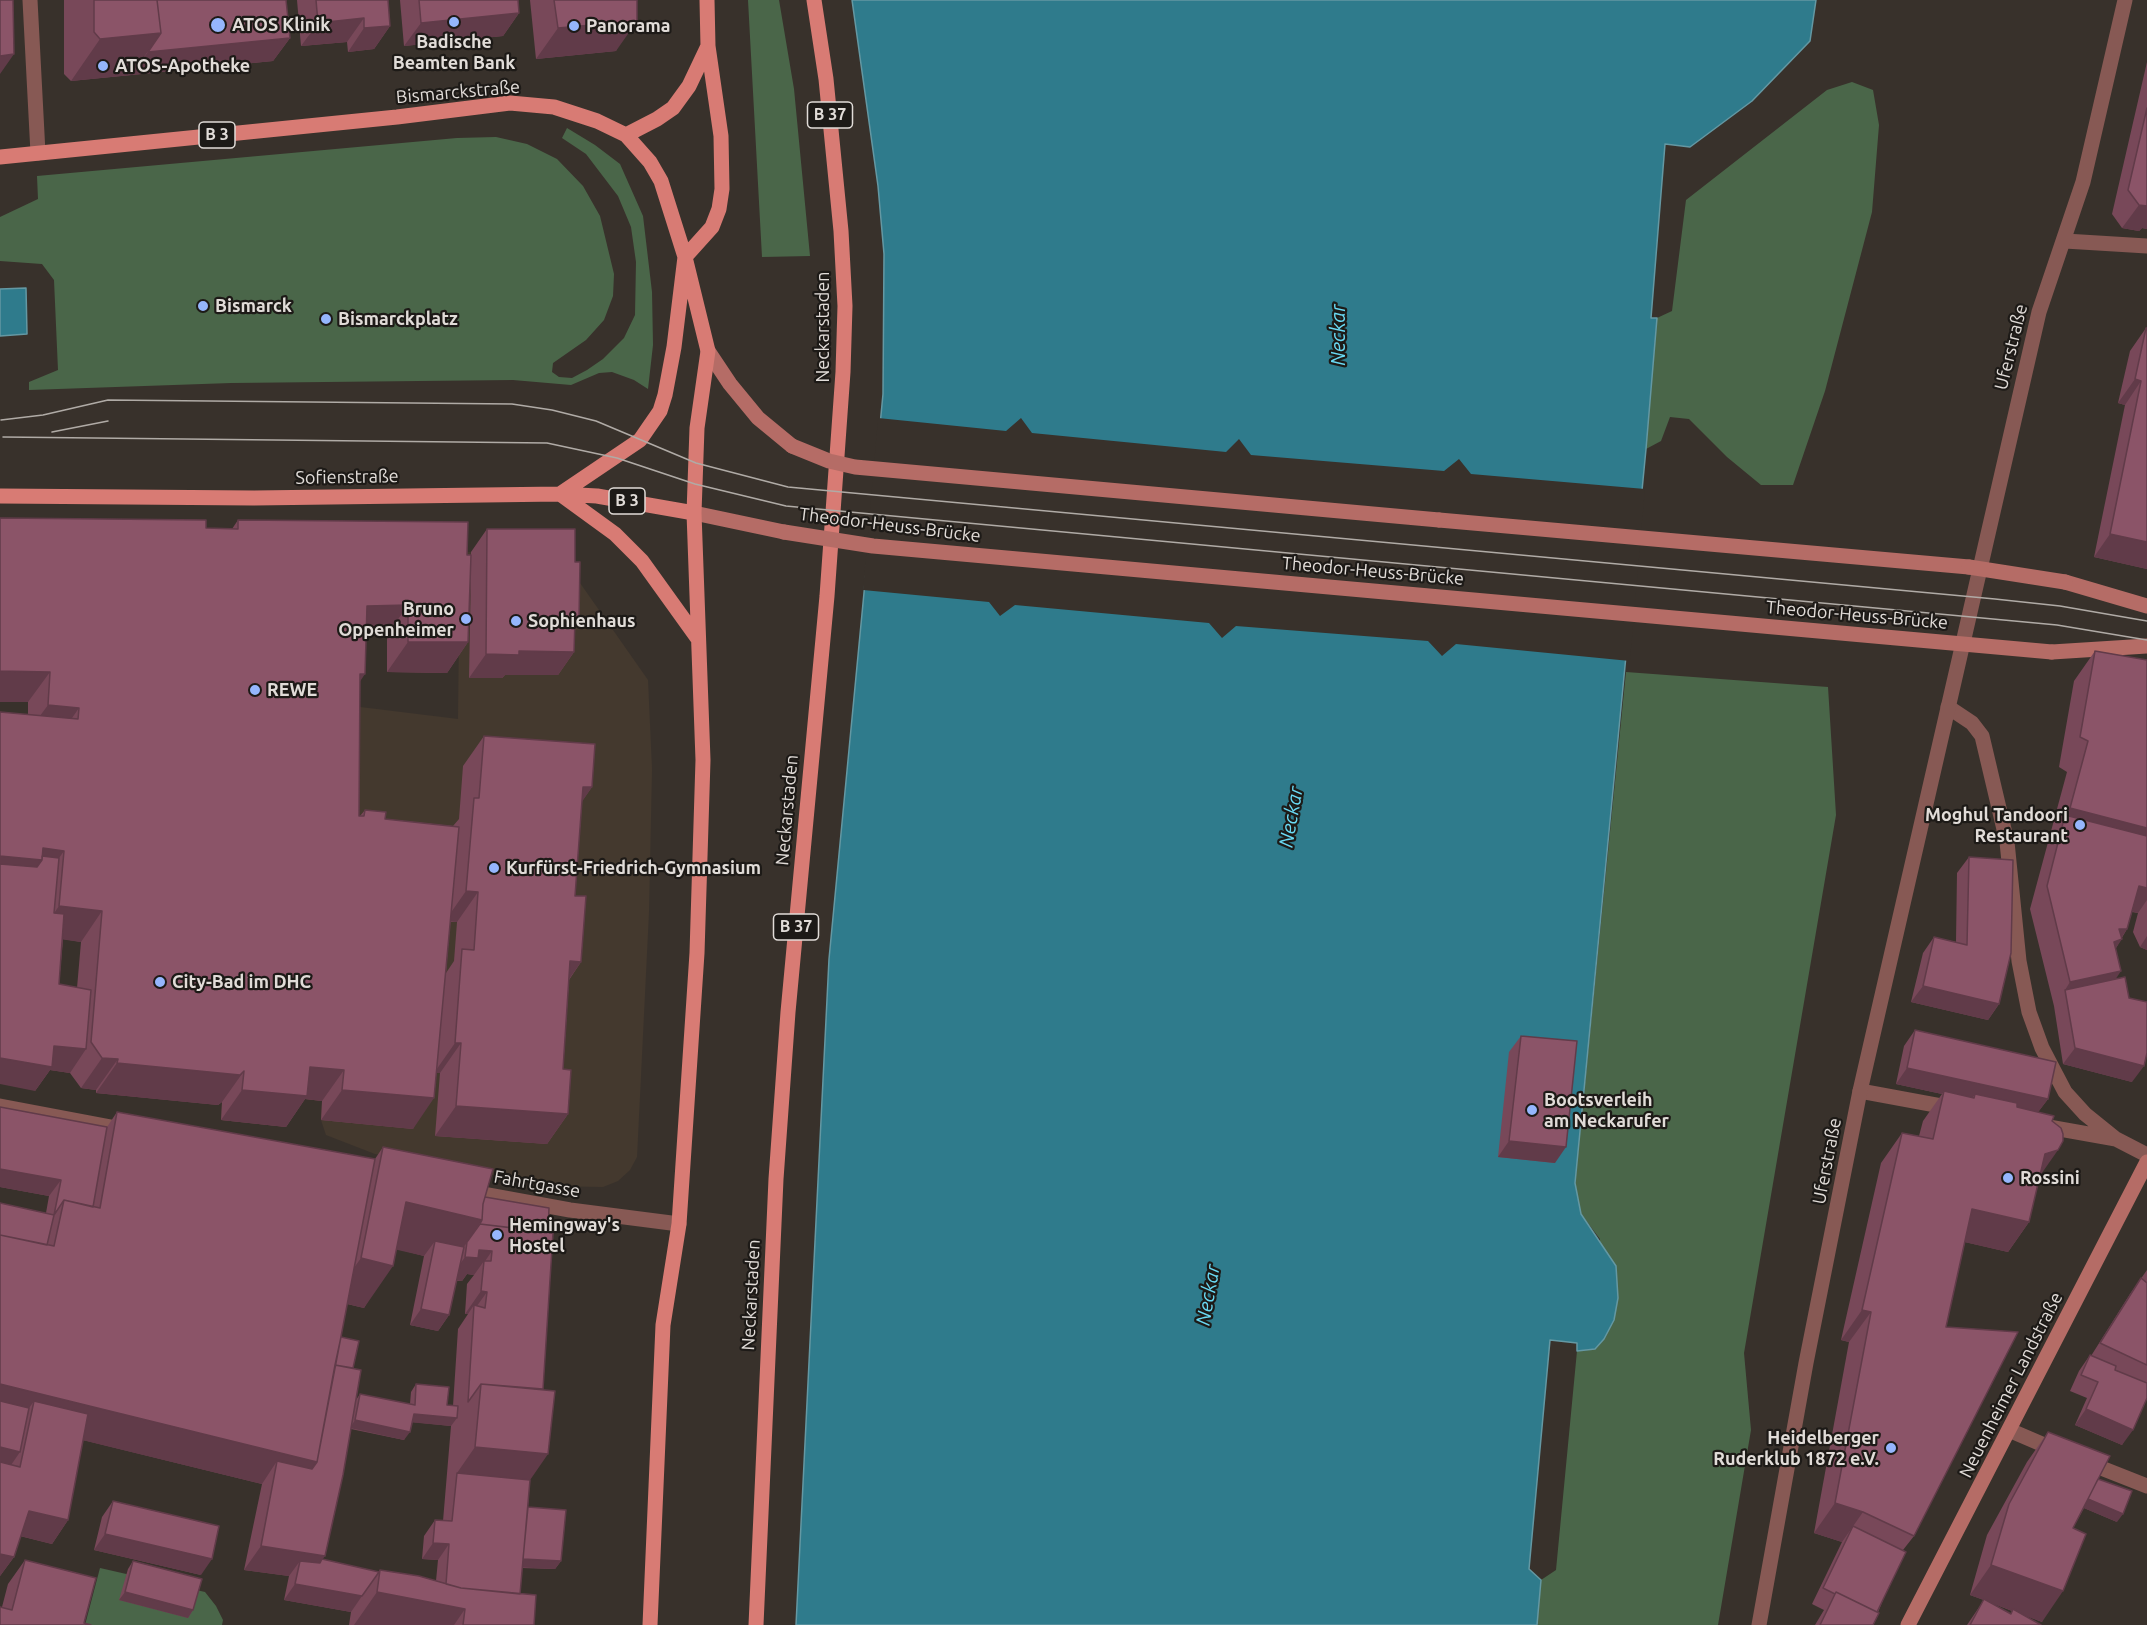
<!DOCTYPE html>
<html>
<head>
<meta charset="utf-8">
<style>
	body { margin:0 }
	canvas { display:block; background:#38312b }
</style>
</head>
<body>
<canvas width="2147" height="1625"></canvas>
<script>
const g = document.querySelector('canvas').getContext('2d');
g.lineJoin = 'round';
function fill(path, color) {
  g.fillStyle = color;
  g.fill(path, 'evenodd');
}
function toPath(rows) {
  const path = new Path2D();
  for (const r of rows) {
    path.moveTo(r[0], r[1]);
    for (let i = 2; i < r.length; i += 2) path.lineTo(r[i], r[i + 1]);
  }
  return path;
}
function trace(path, color, width, dash) {
  g.strokeStyle = color;
  g.lineWidth = width;
  g.lineCap = dash ? 'butt' : 'round';
  g.setLineDash(dash || []);
  g.stroke(path);
}
function label(font, color, halo, rows, align = 'center') {
  g.font = font + ' Ubuntu,sans-serif';
  g.lineWidth = 4.5;
  g.setLineDash([]);
  g.textBaseline = 'middle';
  g.strokeStyle = halo;
  g.fillStyle = color;
  for (const [text, x, y, turn = 0] of rows) {
    g.save();
    g.translate(x, y);
    g.rotate((+turn || 0) * Math.PI / 180);
    g.textAlign = isNaN(turn) ? turn : align;
    if (halo) g.strokeText(text, 0, 0);
    g.fillText(text, 0, 0);
    g.restore();
  }
}
const built = toPath([
	[460,552,559,553,648,680,652,769,649,912,637,1157,630,1170,618,1181,603,1187,552,1186,375,1154,326,1135,321,1120,322,1101,289,1097,286,1127,221,1120,222,1102,344,705,458,719]
]);
const green = toPath([
	[748,0,779,0,794,89,810,256,762,257],
	[1852,82,1873,90,1879,125,1872,212,1825,391,1793,485,1761,485,1727,457,1689,419,1670,417,1661,441,1646,449,1657,318,1672,311,1686,200,1827,90],
	[567,128,595,145,620,164,643,216,652,292,653,345,648,389,634,380,612,372,599,373,571,385,513,380,231,383,29,390,29,382,58,370,54,280,42,264,0,261,0,217,38,199,37,176,457,138,496,137,527,144,557,159,583,186,600,216,614,274,613,296,604,320,586,340,553,363,552,372,559,377,572,378,587,370,603,359,624,338,635,315,636,262,631,227,618,196,586,154,562,138],
	[1626,672,1828,687,1836,815,1744,1353,1751,1430,1718,1625,1537,1625,1541,1580,1556,1570,1577,1351,1595,1349,1600,1239,1581,1214,1575,1183],
	[100,1568,205,1592,216,1606,223,1620,222,1625,85,1625]
]);
const water = toPath([
	[852,0,1816,0,1810,41,1752,101,1690,147,1665,144,1651,318,1657,318,1646,449,1575,1183,1581,1214,1616,1266,1618,1298,1614,1320,1604,1339,1595,1349,1577,1351,1577,1343,1550,1340,1529,1569,1541,1580,1537,1625,796,1625,829,959,883,394,884,254,878,186,852,0],
	[26,288,27,334,0,336,0,289,26,288]
]);
const pier = toPath([
	[878,418,1006,431,1021,418,1032,433,1226,452,1239,439,1251,455,1444,471,1459,459,1471,474,1645,489,1630,661,1456,644,1442,656,1428,641,1236,626,1222,638,1209,623,1015,605,1000,616,989,602,863,590]
]);
const minor = toPath([
	[30,0,38,153],
	[2065,241,2147,246],
	[1948,707,1972,723,1982,736,2007,842,2019,961,2029,1012,2042,1048,2065,1092,2085,1114,2116,1139],
	[1860,1091,1952,1108],
	[0,1106,127,1130],
	[2043,1126,2116,1139,2147,1155],
	[466,1191,570,1210,679,1224],
	[2009,1430,2058,1451],
	[2086,1462,2147,1486]
]);
const tertiary = toPath([
	[1759,1625,1806,1363,1860,1091,2039,312,2083,182,2125,0]
]);
const secondary = toPath([
	[708,351,730,384,758,418,792,446],
	[694,513,784,532],
	[1439,520,1969,567],
	[2065,582,2147,606],
	[2052,652,2147,646],
	[1908,1625,2147,1162]
]);
const primary = toPath([
	[626,135,657,119,673,108,689,86,708,46],
	[0,157,397,117,510,103,554,107,597,121,626,135,650,162,661,181,685,257,708,351,697,428,694,513,703,760,697,953,679,1224,663,1325,650,1625],
	[560,494,640,440,660,411,665,395,674,347,685,257,712,227,719,209,722,189,721,136,708,46,707,0],
	[560,494,615,534,642,561,698,639],
	[0,496,254,498,560,494,597,496,694,513],
	[756,1625,776,1179,788,1012,827,596,843,372,845,306,841,231,826,79,814,0]
]);
const tram = toPath([
	[1,420,43,415,108,400,512,404,552,410,596,421,696,463,788,487,1995,599,2060,606,2147,621],
	[52,432,108,421],
	[3,437,547,443,617,458,695,484,786,506,2057,625,2147,640]
]);
const secondaryBridge = toPath([
	[792,446,829,461,855,467,1439,520],
	[784,532,873,546,2052,652],
	[1969,567,2065,582]
]);
const wall = toPath([
	[64,0,286,0,290,38,273,61,71,81,64,74],
	[297,0,388,0,390,26,374,49,348,52,347,42,301,46],
	[400,0,518,0,519,13,503,36,404,46],
	[530,0,637,0,616,51,536,59],
	[2147,62,2147,229,2142,228,2139,231,2122,228,2112,214],
	[2146,328,2147,569,2094,557,2125,405,2118,403,2130,351],
	[238,520,471,555,471,552,487,529,575,562,579,619,574,625,574,652,558,675,505,675,502,678,469,678,471,572,468,642,447,673,387,672,387,635,366,636,360,682,359,816,360,816,365,810,385,819,453,826,459,819,463,766,484,736,592,787,582,801,575,896,581,962,569,980,563,1069,568,1114,547,1144,435,1136,440,1073,436,1073,413,1129,321,1120,322,1101,305,1099,286,1127,221,1120,222,1102,218,1105,96,1093,96,1090,81,1088,70,1073,50,1070,35,1091,28,714,28,702,0,702,206,528,232,529],
	[450,922,457,922,454,961,446,973],
	[63,939,81,942,77,988,59,984],
	[2095,651,2147,660,2147,950,2140,947,2133,932,2138,913,2132,912,2127,929,2116,948,2116,978,2132,1082,2063,1064,2054,1006,2030,909,2067,772,2059,767,2074,681],
	[1969,857,1999,1004,1988,1020,1911,1002,1923,953,1934,937,1956,942,1957,873],
	[1915,1030,2048,1099,2038,1112,2040,1175,2029,1222,2008,1252,1965,1242,1946,1327,1914,1536,1903,1550,1873,1625,1815,1625,1824,1610,1812,1604,1842,1542,1814,1533,1849,1342,1841,1340,1881,1163,1902,1133,1919,1136,1923,1121,1942,1094,1896,1084,1904,1046],
	[1521,1036,1555,1163,1498,1157,1509,1052],
	[117,1112,375,1159,383,1147,485,1197,530,1480,528,1507,561,1561,555,1569,522,1568,520,1594,534,1625,349,1625,351,1612,284,1600,289,1576,244,1570,262,1484,83,1440,68,1520,52,1544,20,1536,14,1557,0,1576,0,1203,46,1213,49,1196,0,1187,107,1127],
	[397,1249,424,1256,410,1325,438,1331,449,1315,456,1281,462,1281,467,1274,474,1275,467,1284,465,1314,468,1314,458,1329,453,1406,447,1405,416,1384,411,1392,410,1404,360,1394,356,1400,353,1368,341,1337,347,1304,364,1308],
	[412,1422,451,1426,443,1521,435,1520,424,1536,422,1559,438,1560,436,1581,380,1570,379,1572,322,1559,351,1429,404,1440],
	[2147,1270,2147,1398,2122,1445,2075,1425,2087,1398,2070,1391,2079,1371,2090,1355,2091,1356,2130,1294],
	[2048,1432,2098,1479,2117,1522,2084,1508,2073,1528,2042,1622,2024,1615,2041,1625,1967,1625,1984,1600,1970,1595,1987,1535,2027,1462],
	[1989,1602,2012,1611,2010,1614],
	[113,1501,201,1575,94,1550,102,1517],
	[25,1560,84,1623,0,1625,2,1607,8,1584],
	[133,1561,193,1610,188,1618,119,1600,128,1569]
]);
const shadedWall = toPath([
	[519,13,503,36,404,46,421,23],
	[364,18,347,42,301,46,318,23],
	[637,21,616,51,536,59,558,28],
	[390,26,374,49,348,52,364,28],
	[161,33,131,75,71,81,100,39],
	[290,38,273,61,131,75,148,52],
	[14,54,0,74,0,56],
	[2139,205,2147,206,2147,229,2142,228,2139,231,2122,228],
	[2135,379,2141,381,2125,405,2118,403],
	[2110,534,2147,542,2147,569,2094,557],
	[408,605,387,635,345,636,367,606],
	[408,642,468,642,447,673,387,672],
	[519,651,574,652,558,675,505,675,502,678,469,678,486,654],
	[0,671,50,672,28,702,0,702],
	[360,674,365,674,344,705],
	[48,705,79,708,58,738,26,735],
	[583,787,592,787,571,818],
	[2070,808,2147,828,2147,864,2065,815],
	[43,848,64,851,42,882,0,888,0,856],
	[2139,886,2147,888,2147,900,2138,913,2123,909],
	[466,891,478,892,457,922,445,921],
	[59,906,102,911,81,942,38,936],
	[2119,929,2127,929,2120,940,2122,939,2106,963],
	[2147,936,2147,950,2140,947],
	[570,961,581,962,560,992],
	[2121,971,2105,995,2065,990,2070,982],
	[1923,986,1999,1004,1988,1020,1911,1002],
	[455,1043,461,1043,440,1073,434,1073],
	[54,1046,86,1049,70,1073,50,1070,35,1091,0,1084,0,1058],
	[2075,1048,2144,1066,2132,1082,2063,1064],
	[102,1058,118,1059,96,1090,81,1088],
	[117,1063,244,1071,222,1102,218,1105,96,1093],
	[310,1067,344,1070,322,1101,305,1099,286,1127,221,1120,242,1090],
	[1907,1068,2048,1099,2036,1115,1974,1098,1975,1094,1971,1100,1944,1091,1942,1094,1896,1084],
	[342,1090,434,1098,413,1129,321,1120],
	[456,1106,568,1114,547,1144,435,1136],
	[1509,1141,1566,1147,1555,1163,1498,1157],
	[2058,1150,2037,1180,2045,1154],
	[0,1169,61,1180,49,1196,0,1187],
	[406,1202,482,1220,453,1263,435,1241,424,1256,376,1245],
	[1972,1209,2029,1222,2008,1252,1951,1239],
	[479,1250,492,1251,483,1264,484,1261,474,1275,467,1274,462,1281,449,1280,465,1257],
	[361,1258,393,1266,364,1308,331,1300],
	[481,1291,487,1292,474,1310,474,1305,468,1314,465,1314],
	[421,1309,449,1315,438,1331,410,1325],
	[1862,1310,1871,1312,1849,1342,1841,1340],
	[0,1384,317,1462,295,1492,277,1461,262,1484,29,1427,34,1401,18,1424,0,1420],
	[2086,1409,2133,1430,2122,1445,2075,1425],
	[414,1414,457,1418,451,1426,408,1422],
	[355,1420,410,1432,404,1440,350,1428],
	[0,1447,20,1452,9,1468,0,1466],
	[475,1447,548,1454,519,1496,457,1473],
	[2085,1498,2123,1514,2117,1522,2079,1506],
	[1835,1503,1863,1512,1842,1542,1814,1533],
	[29,1511,68,1520,52,1544,12,1534],
	[105,1534,212,1559,201,1575,94,1550],
	[433,1543,449,1544,438,1560,422,1559],
	[261,1546,325,1556,308,1579,300,1561,289,1576,244,1570],
	[0,1554,14,1557,0,1576],
	[518,1559,561,1561,555,1569,512,1567],
	[1991,1565,2063,1591,2042,1622,1970,1595],
	[295,1584,362,1596,351,1612,284,1600],
	[125,1592,193,1610,188,1618,119,1600],
	[377,1592,465,1609,454,1625,354,1625]
]);
const building = toPath([
	[0,0,13,0,14,54,0,56,0,0],
	[94,0,157,0,161,33,100,39,94,32,94,0],
	[157,0,286,0,290,38,148,52,161,33,157,0],
	[316,0,388,0,390,26,364,28,364,18,318,23,316,0],
	[419,0,518,0,519,13,421,23,419,0],
	[554,0,637,0,637,21,558,28,554,0],
	[2147,108,2147,206,2139,205,2128,190,2147,108],
	[2146,328,2147,328,2147,542,2110,534,2141,381,2135,379,2146,328],
	[0,518,206,520,206,528,238,529,238,520,468,522,467,555,471,555,468,642,408,642,408,605,367,606,365,674,360,674,359,816,364,816,365,810,386,812,385,819,459,827,434,1098,342,1090,344,1070,310,1067,307,1096,242,1090,244,1071,240,1075,117,1063,118,1059,102,1058,91,1042,102,911,59,906,64,851,43,848,42,860,0,856,0,712,78,719,79,708,48,705,50,672,0,671,0,518],
	[487,529,575,529,575,562,580,562,579,619,575,619,574,652,519,651,519,655,486,654,487,529],
	[2095,651,2147,660,2147,828,2070,808,2088,741,2080,737,2095,651],
	[484,736,595,744,592,787,583,787,575,896,586,896,581,962,570,961,563,1069,571,1070,568,1114,456,1106,461,1043,455,1043,462,949,474,950,478,892,466,891,474,798,479,798,484,736],
	[2065,815,2147,836,2147,888,2139,886,2127,929,2119,929,2122,939,2114,942,2121,971,2070,982,2047,886,2065,815],
	[42,856,59,858,54,913,64,914,59,984,91,990,86,1049,54,1046,52,1067,0,1058,0,864,37,867,42,860,42,856],
	[1969,857,2013,860,2011,953,1999,1004,1923,986,1934,937,1967,945,1969,857],
	[2125,977,2129,998,2147,1002,2147,1053,2144,1066,2075,1048,2065,990,2125,977],
	[1915,1030,2056,1062,2048,1099,1907,1068,1915,1030],
	[1521,1036,1577,1041,1566,1147,1509,1141,1521,1036],
	[1944,1091,1974,1098,1975,1094,2017,1103,2017,1107,2054,1116,2052,1121,2061,1128,2063,1134,2063,1141,2058,1150,2045,1154,2029,1222,1972,1209,1946,1327,2018,1332,1914,1536,1863,1512,1835,1503,1871,1312,1862,1310,1902,1133,1933,1139,1944,1091],
	[0,1107,107,1127,93,1207,64,1200,54,1215,61,1180,0,1169,0,1107],
	[117,1112,375,1159,317,1462,0,1384,0,1235,54,1246,64,1200,100,1208,117,1112],
	[383,1147,493,1169,483,1204,482,1220,406,1202,393,1266,361,1258,383,1147],
	[485,1197,549,1208,548,1232,480,1224,482,1220,483,1204,485,1197],
	[0,1203,54,1215,47,1245,0,1235,0,1203],
	[480,1224,553,1233,543,1389,481,1384,468,1402,474,1305,485,1308,487,1292,481,1291,484,1261,491,1261,492,1251,479,1250,478,1258,465,1257,467,1242,480,1224],
	[435,1241,464,1247,449,1315,421,1309,435,1241],
	[2141,1278,2147,1283,2147,1365,2100,1343,2141,1278],
	[341,1337,359,1341,353,1368,335,1365,341,1337],
	[2090,1355,2116,1366,2115,1370,2147,1383,2147,1398,2133,1430,2086,1409,2098,1382,2081,1375,2090,1355],
	[335,1365,361,1370,343,1475,325,1556,261,1546,277,1461,312,1469,317,1462,335,1365],
	[416,1384,449,1387,447,1405,458,1406,457,1418,414,1414,410,1432,355,1420,360,1394,415,1405,416,1384],
	[481,1384,555,1391,548,1454,475,1447,481,1384],
	[0,1401,29,1408,20,1452,0,1447,0,1401],
	[34,1401,88,1414,68,1520,29,1511,14,1557,0,1554,0,1462,20,1467,34,1401],
	[2048,1432,2110,1456,2073,1528,2086,1534,2063,1591,1991,1565,2009,1504,2048,1432],
	[457,1473,530,1480,520,1594,461,1588,446,1584,449,1544,433,1543,435,1520,452,1521,457,1473],
	[2098,1479,2132,1491,2123,1514,2088,1499,2098,1479],
	[113,1501,219,1526,212,1559,105,1534,113,1501],
	[528,1507,566,1510,561,1561,523,1559,528,1507],
	[1853,1526,1906,1552,1877,1612,1836,1592,1835,1594,1823,1588,1853,1526],
	[322,1559,379,1572,362,1596,295,1584,300,1561,320,1563,322,1559],
	[25,1560,96,1578,84,1623,91,1625,0,1625,0,1607,12,1610,25,1560],
	[133,1561,202,1579,193,1610,125,1592,133,1561],
	[380,1570,419,1576,461,1588,536,1595,534,1625,463,1625,465,1609,377,1592,380,1570],
	[1836,1592,1879,1613,1873,1625,1820,1625,1836,1592],
	[1984,1599,2011,1614,2013,1609,2041,1625,1970,1625,1984,1599]
]);
const markers = [
	[454,22,6,"#95b6fd"],
	[218,25,8,"#95b6fd"],
	[574,26,6,"#95b6fd"],
	[103,66,6,"#95b6fd"],
	[203,306,6,"#95b6fd"],
	[326,319,6,"#95b6fd"],
	[466,619,6,"#95b6fd"],
	[516,621,6,"#95b6fd"],
	[255,690,6,"#95b6fd"],
	[2080,825,6,"#95b6fd"],
	[494,868,6,"#95b6fd"],
	[160,982,6,"#95b6fd"],
	[1532,1110,6,"#95b6fd"],
	[2008,1178,6,"#95b6fd"],
	[497,1235,6,"#95b6fd"],
	[1891,1448,6,"#95b6fd"]
];
const shields = [
	[830,115,45],
	[217,135,36],
	[627,501,36],
	[796,927,45]
];
const shieldNames = [
	["B 37",830,115],
	["B 3",217,135],
	["B 3",627,501],
	["B 37",796,927]
];
const poiNames = [
	["ATOS Klinik",232,25],
	["Panorama",586,26],
	["Badische",454,42,"center"],
	["Beamten Bank",454,63,"center"],
	["ATOS-Apotheke",115,66],
	["Bismarck",215,306],
	["Bismarckplatz",338,319],
	["Bruno",454,609,"right"],
	["Oppenheimer",454,630,"right"],
	["Sophienhaus",528,621],
	["REWE",267,690],
	["Moghul Tandoori",2068,815,"right"],
	["Restaurant",2068,836,"right"],
	["Kurfürst-Friedrich-Gymnasium",506,868],
	["City-Bad im DHC",172,982],
	["Bootsverleih",1544,1100],
	["am Neckarufer",1544,1121],
	["Rossini",2020,1178],
	["Hemingway's",509,1225],
	["Hostel",509,1246],
	["Heidelberger",1879,1438,"right"],
	["Ruderklub 1872 e.V.",1879,1459,"right"]
];
const streetNames = [
	["Bismarckstraße",458,92,-5],
	["Neckarstaden",823,327,-90],
	["Uferstraße",2011,347,-76],
	["Sofienstraße",347,477,-1],
	["Theodor-Heuss-Brücke",890,525,7],
	["Theodor-Heuss-Brücke",1373,571,5],
	["Theodor-Heuss-Brücke",1857,615,5],
	["Neckarstaden",787,810,-85],
	["Uferstraße",1827,1161,-79],
	["Fahrtgasse",537,1184,10],
	["Neckarstaden",751,1295,-87],
	["Neuenheimer Landstraße",2011,1385,-63]
];
const waterNames = [
	["Neckar",1338,335,-90],
	["Neckar",1291,817,-80],
	["Neckar",1208,1295,-80]
];
fill(built, '#44392e');
fill(green, '#4a6649');
fill(water, '#2f7b8c');
trace(water, '#6498a3', 1.5);
fill(pier, '#38312b');
trace(minor, '#875954', 15);
trace(tertiary, '#875954', 15);
trace(secondary, '#b56c66', 15);
trace(primary, '#d87b74', 15);
trace(tram, '#b0aba6', 1.5);
trace(secondaryBridge, '#b56c66', 15);
fill(wall, '#784859');
fill(shadedWall, '#613b49');
fill(building, '#8b5468');
trace(building, '#613b49', 1.5);
for (const [x, y, r, color] of markers) {
  const dot = new Path2D();
  dot.arc(x, y, r, 0, 2 * Math.PI);
  g.fillStyle = color;
  g.fill(dot);
  trace(dot, '#1d1a17', 2);
}
for (const [x, y, w] of shields) {
  const box = new Path2D();
  box.roundRect(x - w / 2, y - 13, w, 26, 4.5);
  g.fillStyle = '#1d1a17';
  g.fill(box);
  trace(box, '#e1dcd8', 1.5);
}
label('bold 16px', '#e1dcd8', null, shieldNames);
label('bold 18px', '#e1dcd8', '#1d1a17', poiNames, 'left');
label('18px', '#e1dcd8', '#1d1a17', streetNames);
label('italic 20px', '#6adaf4', '#1d1a17', waterNames);
</script>
</body>
</html>
